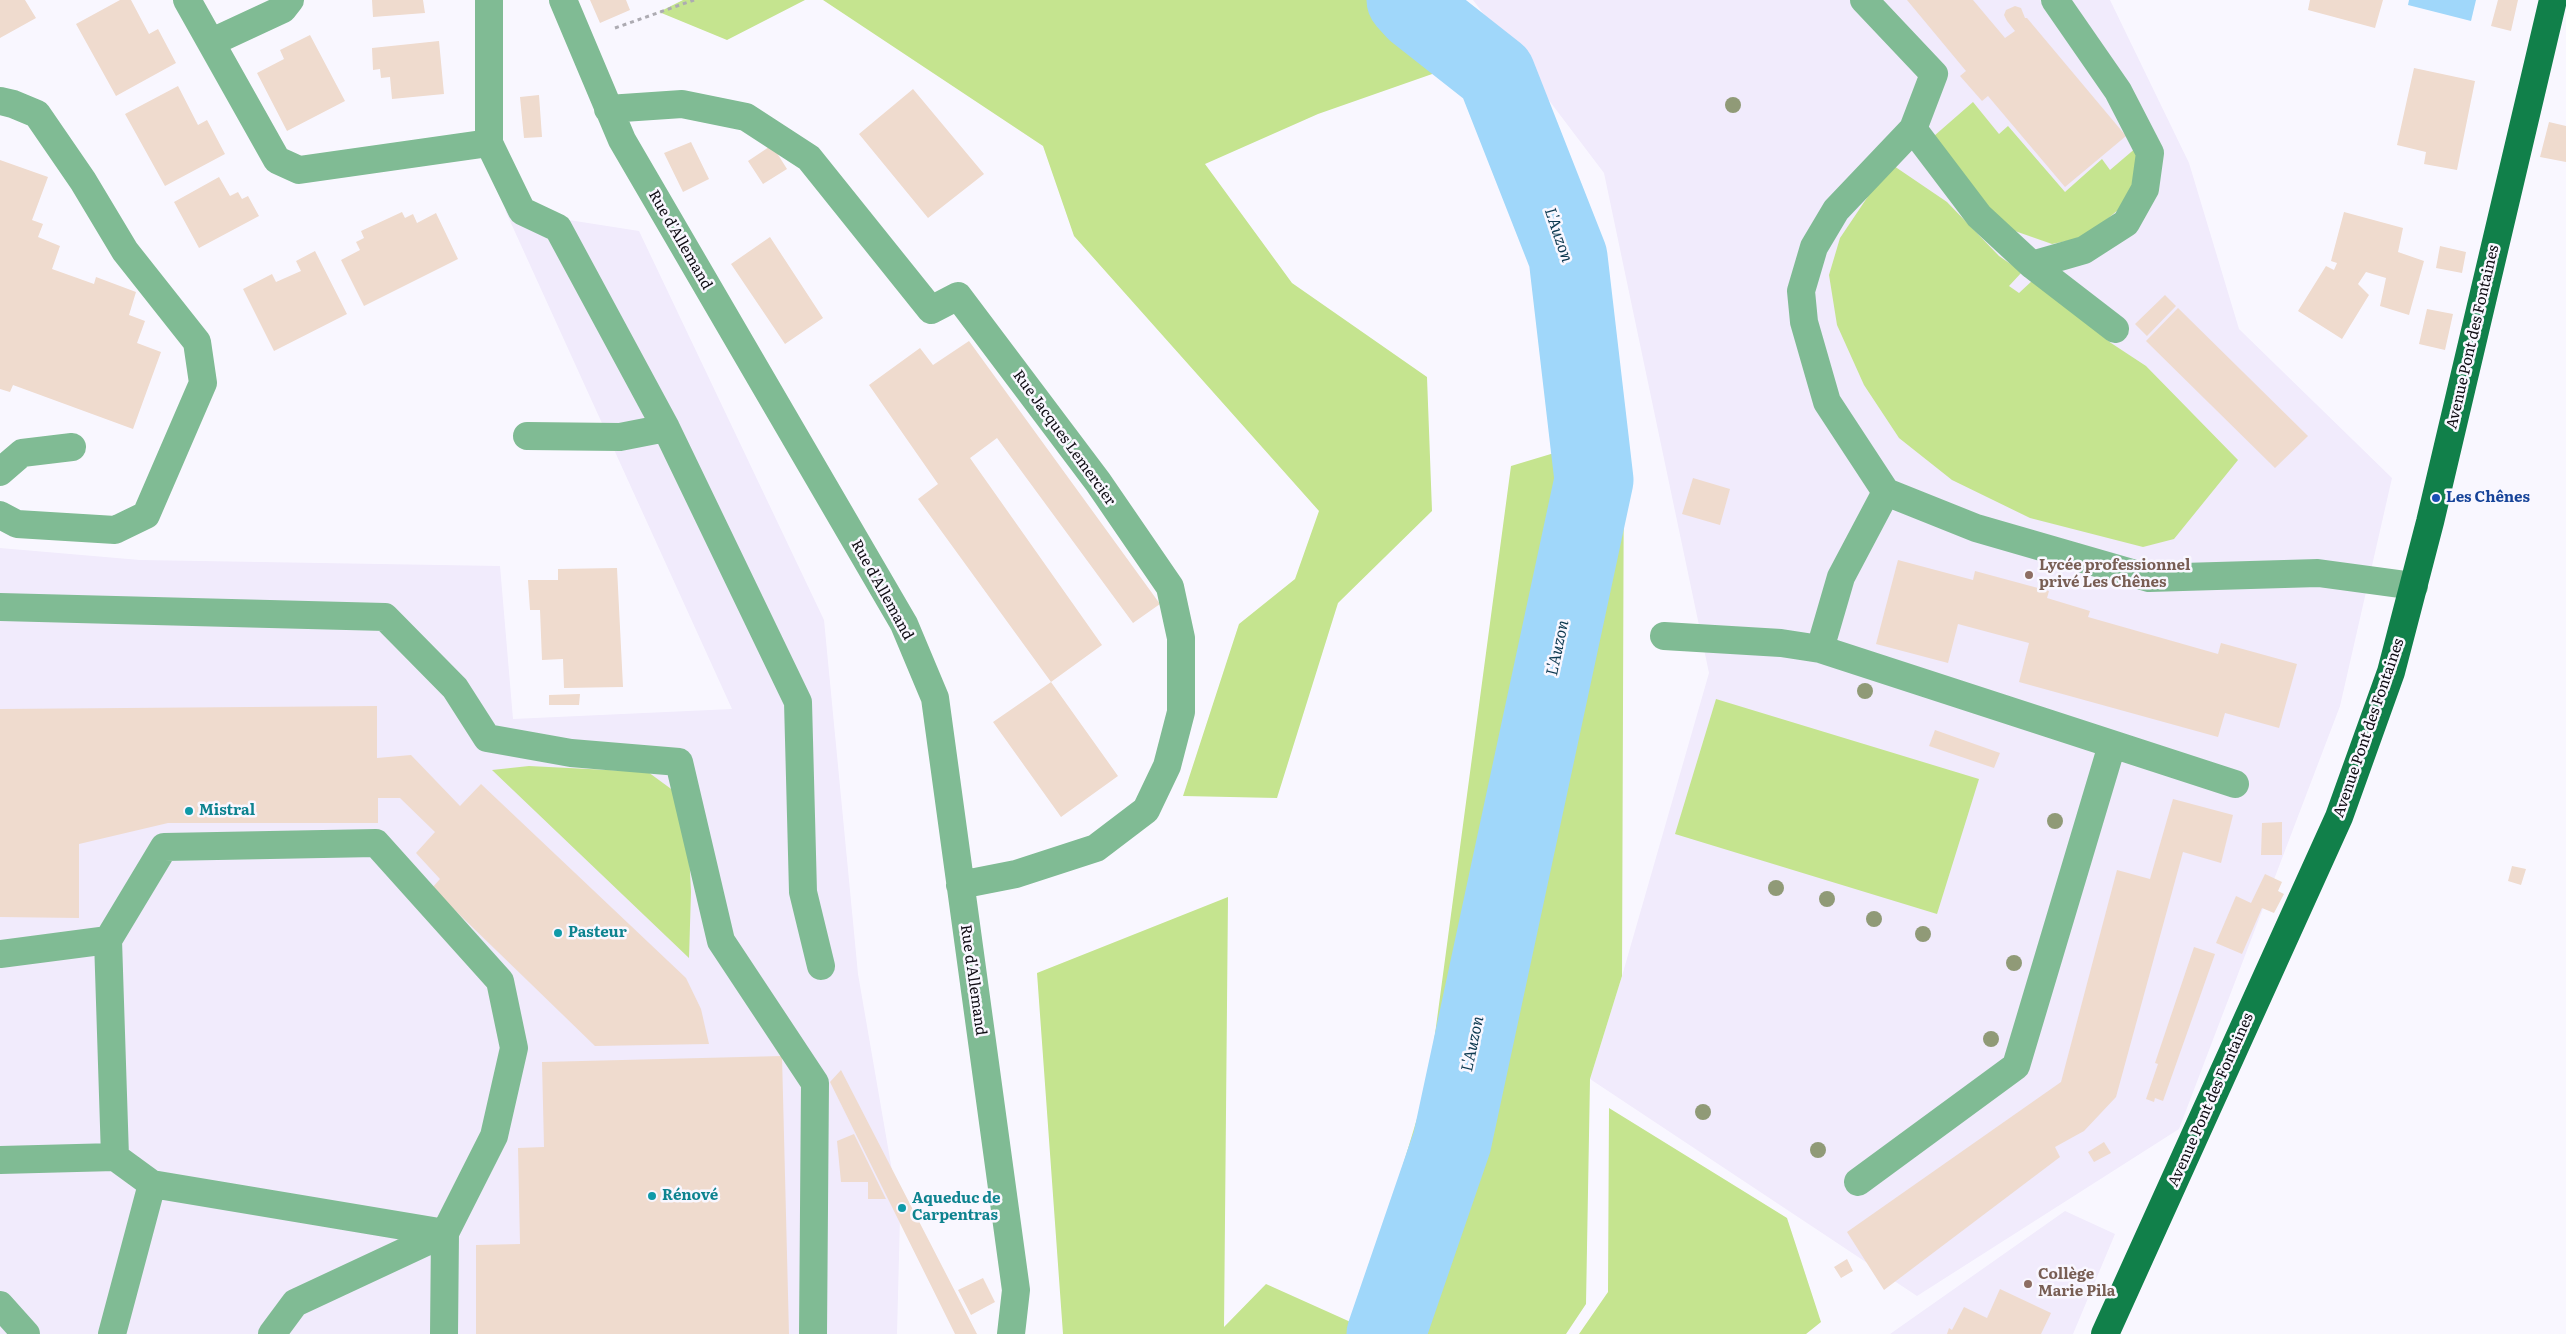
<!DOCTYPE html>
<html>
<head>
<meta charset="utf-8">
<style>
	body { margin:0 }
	canvas { display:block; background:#f9f7ff }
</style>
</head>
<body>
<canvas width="2566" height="1334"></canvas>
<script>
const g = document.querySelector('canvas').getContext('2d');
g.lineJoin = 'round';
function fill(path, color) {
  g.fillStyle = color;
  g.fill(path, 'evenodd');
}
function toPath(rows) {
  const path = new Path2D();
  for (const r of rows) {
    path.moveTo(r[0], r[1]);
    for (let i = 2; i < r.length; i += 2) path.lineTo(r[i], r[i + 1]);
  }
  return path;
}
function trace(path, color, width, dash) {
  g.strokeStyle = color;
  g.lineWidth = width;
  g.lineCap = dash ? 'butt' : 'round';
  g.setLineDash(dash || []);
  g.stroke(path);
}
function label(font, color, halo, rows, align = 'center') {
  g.font = font + ' Literata,serif';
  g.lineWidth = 5;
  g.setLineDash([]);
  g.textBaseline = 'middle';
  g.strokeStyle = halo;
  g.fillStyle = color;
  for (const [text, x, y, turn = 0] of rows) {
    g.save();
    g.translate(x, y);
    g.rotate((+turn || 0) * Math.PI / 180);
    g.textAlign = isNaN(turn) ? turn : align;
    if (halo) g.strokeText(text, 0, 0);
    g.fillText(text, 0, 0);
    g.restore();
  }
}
const built = toPath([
	[1473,0,2110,0,2189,163,2239,329,2392,478,2340,706,2179,1129,1917,1296,1590,1079,1622,976,1709,673,1604,173],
	[505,210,639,231,824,620,858,974,900,1217,897,1334,0,1334,0,548,140,560,500,566,513,719,732,709],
	[2065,1211,2115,1234,2073,1334,1890,1334]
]);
const green = toPath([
	[683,0,805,0,727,40,659,12],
	[823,0,1392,0,1455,66,1318,114,1205,164,1292,283,1427,377,1432,511,1338,603,1277,798,1183,796,1239,624,1295,579,1319,511,1074,236,1043,146],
	[1973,102,1999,134,2008,126,2065,192,2102,159,2110,170,2137,147,2135,186,2118,210,2086,237,2052,244,2012,230,1998,221,1934,136],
	[1894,166,1947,202,1999,256,2022,272,2009,286,2019,293,2033,280,2111,343,2146,366,2238,460,2174,539,2143,547,2030,518,1952,480,1899,438,1864,385,1837,325,1829,275,1840,238,1875,186],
	[1624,432,1622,976,1590,1079,1586,1304,1566,1334,1063,1334,1037,973,1228,897,1224,1327,1266,1284,1355,1324,1429,1079,1511,466],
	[1716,699,1979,779,1937,914,1675,834],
	[529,766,648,772,678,794,688,830,691,892,689,958,492,770],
	[1609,1108,1787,1218,1821,1322,1806,1334,1579,1334,1608,1292]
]);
const water = toPath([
	[2409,0,2476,0,2471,21,2408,5]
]);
const river = toPath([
	[1386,1334,1452,1142,1594,480,1568,257,1496,74,1416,11,1406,0]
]);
const building = toPath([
	[0,0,25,0,36,18,0,38],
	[120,0,131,0,149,34,158,29,176,63,116,96,76,24],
	[372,0,423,0,425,13,373,17],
	[590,0,626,0,630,10,600,23],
	[1907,0,1973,0,2005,38,2015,31,2007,21,2004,15,2006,10,2015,6,2021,8,2025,18,2027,18,2126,136,2065,187,1988,96,1982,101,1960,76,1966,71],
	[2310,0,2383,0,2375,28,2308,10],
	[2498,0,2518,0,2511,31,2491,26],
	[310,35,345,101,287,131,257,73,284,59,280,50],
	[439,41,444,94,392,99,390,77,381,78,380,69,373,70,372,48],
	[2414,68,2475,81,2457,170,2424,164,2426,152,2397,145],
	[178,86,198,125,207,120,225,154,165,186,125,114],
	[913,89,984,174,928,218,859,134],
	[539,95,542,137,524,138,520,97],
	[2549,122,2566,126,2566,162,2540,157],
	[691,142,709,179,683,192,664,153],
	[772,145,787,169,763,184,748,161],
	[0,160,48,177,32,220,43,224,38,237,60,246,52,269,94,284,96,277,136,292,129,315,145,321,137,343,161,352,133,429,13,385,10,392,0,389],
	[219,177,230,196,238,192,242,199,248,196,259,216,199,248,174,202],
	[402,212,405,218,413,214,417,223,436,213,458,259,364,306,341,260,360,250,356,242,364,238,361,231],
	[2344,212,2403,228,2398,252,2424,261,2409,315,2380,306,2386,278,2366,272,2358,284,2369,295,2342,339,2298,311,2326,266,2334,270,2337,263,2331,261],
	[770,237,823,318,785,344,731,264],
	[2440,246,2466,252,2462,273,2436,268],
	[315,251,347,314,274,351,243,289,272,274,276,282,301,271,296,261],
	[2165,295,2176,306,2147,336,2135,324],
	[2178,308,2308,436,2275,468,2146,341],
	[2427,309,2453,314,2445,350,2419,344],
	[969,341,1160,604,1133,623,997,438,989,444,970,458,1102,645,1051,682,918,499,938,484,869,385,920,348,933,365],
	[1693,478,1730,489,1720,525,1682,514],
	[1898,560,1973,580,1975,571,2049,591,2047,598,2090,611,2088,617,2218,654,2221,643,2297,664,2279,728,2225,713,2218,737,2019,682,2029,643,1958,624,1948,663,1876,644],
	[617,568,623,687,564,688,563,659,542,660,540,610,530,610,528,580,558,580,558,569],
	[1051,682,1118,776,1061,817,993,722],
	[580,694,579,705,549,705,549,695],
	[377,706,377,758,411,755,460,806,481,784,686,978,701,1009,709,1044,595,1046,432,888,440,879,416,853,435,832,400,798,378,798,378,823,168,823,79,844,79,918,0,917,0,709],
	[1935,730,2000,753,1994,768,1929,746],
	[2173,799,2233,815,2221,863,2183,852,2116,1097,2084,1131,2055,1147,2060,1157,1884,1290,1847,1232,2061,1082,2117,870,2150,879],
	[2282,822,2282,855,2261,855,2262,823],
	[2512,866,2526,869,2521,885,2508,881],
	[2265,874,2282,882,2278,891,2284,894,2274,913,2262,908,2242,954,2216,943,2236,896,2251,903],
	[2194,947,2215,954,2163,1101,2155,1098,2154,1102,2146,1099,2158,1064,2155,1063],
	[782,1056,789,1334,476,1334,476,1245,520,1244,518,1148,544,1147,542,1062],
	[841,1070,977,1334,955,1334,830,1082],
	[854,1134,884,1195,886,1199,868,1199,868,1182,841,1182,837,1141],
	[2104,1142,2111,1153,2094,1162,2088,1152],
	[1847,1259,1853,1271,1841,1278,1834,1267],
	[983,1278,995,1302,971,1315,958,1290],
	[2000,1289,2051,1313,2041,1334,1947,1334,1949,1328,1952,1330,1964,1307,1987,1318]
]);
const path = toPath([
	[615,28,694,0]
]);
const minor = toPath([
	[187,0,277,160,299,170,489,143],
	[489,0,489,143,522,211,558,228,666,428,798,702,803,892,821,966],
	[563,0,622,140,904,624,935,698,1016,1290,1011,1334],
	[1864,0,1934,74,1913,129,1836,210,1814,247,1801,291,1804,322,1827,402,1886,492,1976,528,2149,578,2318,573,2414,586],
	[212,42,283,9,290,0],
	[0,101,13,104,37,114,83,181,125,251,197,342,203,383,146,515,115,530,17,524,0,515],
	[608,109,682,104,746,117,809,158,931,310,958,296,1098,482,1170,587,1181,638,1181,712,1167,766,1146,810,1096,848,1016,874,960,885],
	[1913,129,1979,216,2032,265,2084,250,2126,223,2145,189,2150,153,2118,91,2055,0],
	[2032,265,2115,329],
	[527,436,620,437,666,428],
	[0,472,22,453,72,447],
	[1886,492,1841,577,1820,649,2235,784],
	[0,607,385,617,455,688,487,738,571,753,679,762,721,941,815,1083,813,1334],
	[1664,636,1781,643,1820,649],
	[0,954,108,940],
	[115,1157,152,1184,445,1233],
	[0,1160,115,1157,108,940,164,847,376,843,500,981,514,1048,494,1136,445,1233,444,1334],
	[1858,1182,2016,1066,2112,745],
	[0,1305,26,1334],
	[112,1334,152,1184],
	[272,1334,295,1303,445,1233]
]);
const major = toPath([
	[2105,1334,2339,817,2391,672,2430,522,2553,0]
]);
const trees = [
	[1733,105],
	[1865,691],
	[2055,821],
	[1776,888],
	[1827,899],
	[1874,919],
	[1923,934],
	[2014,963],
	[1991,1039],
	[1703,1112],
	[1818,1150]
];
const markers = [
	[2436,498,5,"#1a4fb4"],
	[2029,575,5,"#8d6e63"],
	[189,811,5,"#0f9aa8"],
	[558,933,5,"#0f9aa8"],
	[652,1196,5,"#0f9aa8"],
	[902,1208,5,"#0f9aa8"],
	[2028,1284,5,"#8d6e63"]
];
const streetNames = [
	["Rue d'Allemand",680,240,60],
	["Avenue Pont des Fontaines",2473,337,-77],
	["Rue Jacques Lemercier",1064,438,54],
	["Rue d'Allemand",882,590,61],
	["Avenue Pont des Fontaines",2369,728,-71],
	["Rue d'Allemand",973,980,82],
	["Avenue Pont des Fontaines",2211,1100,-66]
];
const transitNames = [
	["Les Chênes",2446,498]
];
const educationNames = [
	["Lycée professionnel",2039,566],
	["privé Les Chênes",2039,583],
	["Collège",2038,1275],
	["Marie Pila",2038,1292]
];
const cultureNames = [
	["Mistral",199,811],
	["Pasteur",568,933],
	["Rénové",662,1196],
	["Aqueduc de",912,1199],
	["Carpentras",912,1216]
];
const waterNames = [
	["L'Auzon",1558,235,71],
	["L'Auzon",1558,648,-78],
	["L'Auzon",1473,1044,-78]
];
fill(built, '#f1ebfc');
fill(green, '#c5e48f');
fill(water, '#a0d7fa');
trace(river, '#a0d7fa', 79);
fill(building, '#efdbce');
trace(path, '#adabb2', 3, [4, 4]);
trace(minor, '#80bb94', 28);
trace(major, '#11804a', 28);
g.fillStyle = '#909a77';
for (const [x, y] of trees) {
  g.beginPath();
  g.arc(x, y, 8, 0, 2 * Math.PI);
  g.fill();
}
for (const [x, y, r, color] of markers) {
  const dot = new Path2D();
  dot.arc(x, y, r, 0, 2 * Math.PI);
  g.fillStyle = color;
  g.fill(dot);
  trace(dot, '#f9f7ff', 2);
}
label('15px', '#0f0c13', '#f9f7ff', streetNames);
label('bold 15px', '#164399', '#f9f7ff', transitNames, 'left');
label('bold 15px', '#785e54', '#f9f7ff', educationNames, 'left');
label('bold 15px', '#0d838f', '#f9f7ff', cultureNames, 'left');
label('italic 16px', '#0e3a51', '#f9f7ff', waterNames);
</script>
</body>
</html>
